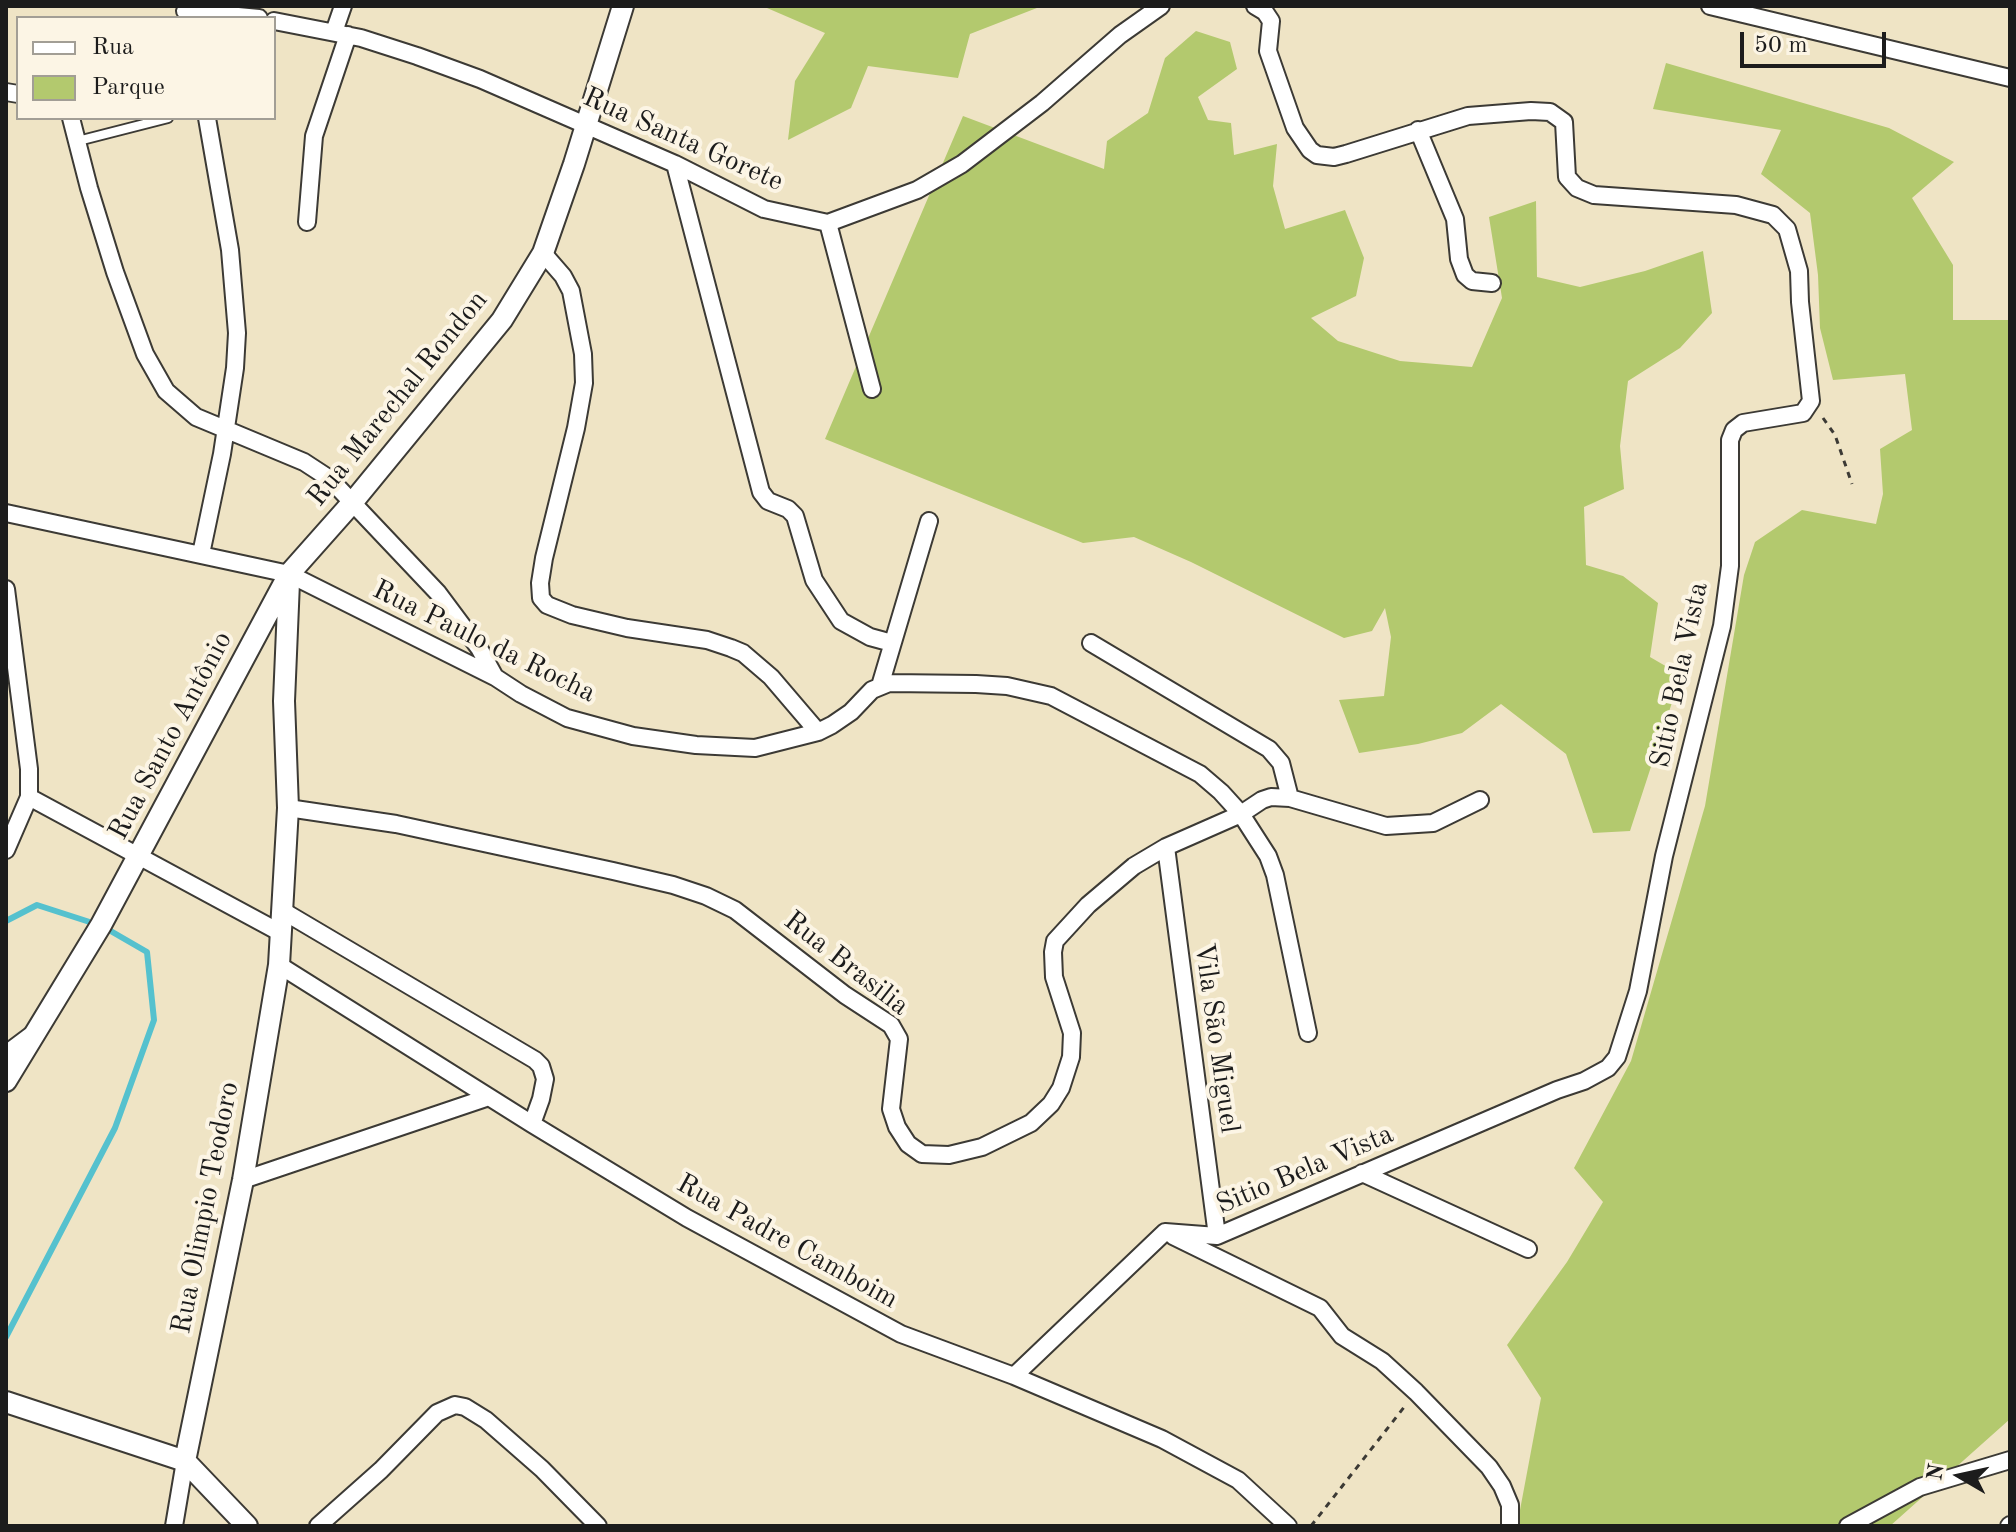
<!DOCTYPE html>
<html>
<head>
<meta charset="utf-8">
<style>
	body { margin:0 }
	#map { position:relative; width:2016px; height:1532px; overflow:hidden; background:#efe4c5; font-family:"Old Standard TT",serif }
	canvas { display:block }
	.frame { position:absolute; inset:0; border:8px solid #1c1c1c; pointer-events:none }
	.legend { position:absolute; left:16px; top:16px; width:260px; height:104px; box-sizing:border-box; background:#fcf5e5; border:2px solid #a29e95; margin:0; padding:10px 14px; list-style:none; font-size:24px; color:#1c1c1c }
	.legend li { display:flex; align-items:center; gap:16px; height:40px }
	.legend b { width:40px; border:2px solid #a29e95 }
	.north { position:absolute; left:1920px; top:1436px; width:80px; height:80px; -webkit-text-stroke:6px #fcf5e5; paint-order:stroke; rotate:279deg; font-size:22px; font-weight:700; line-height:32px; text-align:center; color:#1c1c1c }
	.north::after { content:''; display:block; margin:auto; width:28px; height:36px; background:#1c1c1c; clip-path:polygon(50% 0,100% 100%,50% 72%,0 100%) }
	.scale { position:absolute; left:1740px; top:32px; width:146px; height:36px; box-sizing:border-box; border:4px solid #1c1c1c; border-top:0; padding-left:10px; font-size:24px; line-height:28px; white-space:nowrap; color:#1c1c1c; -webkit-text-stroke:6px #fcf5e5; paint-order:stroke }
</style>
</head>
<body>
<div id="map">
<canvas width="2016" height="1532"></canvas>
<div class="frame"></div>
<ul class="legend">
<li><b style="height:10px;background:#fff"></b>Rua</li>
<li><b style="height:22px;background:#b3c96e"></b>Parque</li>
</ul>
<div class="north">N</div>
<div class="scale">50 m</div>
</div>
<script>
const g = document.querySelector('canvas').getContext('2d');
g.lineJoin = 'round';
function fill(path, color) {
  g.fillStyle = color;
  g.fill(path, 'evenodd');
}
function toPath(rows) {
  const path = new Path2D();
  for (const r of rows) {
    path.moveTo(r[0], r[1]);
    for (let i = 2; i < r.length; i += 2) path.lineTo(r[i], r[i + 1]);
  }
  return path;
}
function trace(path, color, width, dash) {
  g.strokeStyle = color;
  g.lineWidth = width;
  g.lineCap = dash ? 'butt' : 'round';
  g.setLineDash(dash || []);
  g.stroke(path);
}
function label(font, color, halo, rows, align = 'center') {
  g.font = font + ' "Old Standard TT",serif';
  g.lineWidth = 8;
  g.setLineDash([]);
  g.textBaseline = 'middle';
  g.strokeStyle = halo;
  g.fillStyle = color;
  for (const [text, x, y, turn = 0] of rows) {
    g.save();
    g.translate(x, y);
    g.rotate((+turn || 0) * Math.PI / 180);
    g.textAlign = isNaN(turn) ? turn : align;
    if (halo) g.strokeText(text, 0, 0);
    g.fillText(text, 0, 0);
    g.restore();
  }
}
const green = toPath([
	[768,6,1042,6,970,34,958,78,868,66,851,108,788,140,795,81,825,33,767,8],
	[1196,31,1230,42,1237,69,1198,97,1208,120,1231,123,1234,155,1277,144,1273,186,1285,229,1345,210,1364,258,1356,296,1311,318,1338,341,1400,361,1472,367,1502,298,1489,217,1536,201,1537,277,1580,287,1645,271,1703,251,1712,313,1680,348,1628,381,1620,446,1624,489,1584,507,1586,565,1623,576,1658,603,1650,657,1681,675,1630,831,1593,833,1566,754,1501,704,1462,733,1418,744,1359,753,1339,700,1384,696,1391,637,1385,608,1372,631,1344,638,1191,562,1134,537,1083,543,825,439,963,116,1104,169,1107,141,1148,113,1165,58],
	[1666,63,1889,128,1954,162,1912,198,1953,265,1953,320,2010,320,2010,1419,1890,1526,1517,1526,1541,1398,1507,1345,1567,1262,1603,1202,1574,1168,1631,1061,1705,806,1744,575,1755,542,1802,510,1876,524,1883,494,1880,449,1912,430,1905,374,1833,380,1820,328,1818,275,1810,213,1761,174,1781,130,1653,109]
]);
const stream = toPath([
	[6,921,37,905,102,926,147,952,154,1020,115,1128,6,1337]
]);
const path = toPath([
	[1823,418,1835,435,1852,484],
	[1311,1526,1405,1406]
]);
const service = toPath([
	[78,141,168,118]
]);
const minor = toPath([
	[1710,6,2010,78],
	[185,11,259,18],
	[274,21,361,38,417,56,480,79,675,164,764,209,828,223,917,190,962,164,1042,103,1120,35,1161,6],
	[334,32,343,6],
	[6,92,18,94],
	[71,118,89,188,115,272,145,354,166,391,196,417,304,462,330,479,438,593,479,648,495,677],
	[1418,130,1455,219,1459,259,1465,275,1472,281,1492,283],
	[675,164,761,492,768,501,788,509,795,516,814,580,841,621,870,637,892,643],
	[307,222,314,136,348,35],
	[828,223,872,389],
	[543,253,563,276,571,291,583,354,584,383,576,428,544,558,540,583,541,598,547,605,572,615,627,628,707,640,731,648,743,653,771,677,818,732],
	[6,513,289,574,495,677,521,694,567,718,633,736,696,745,755,748,818,732,832,725,851,712,872,690,889,683,976,684,1007,686,1051,696,1200,774,1221,792,1241,814,1268,856,1275,875,1308,1033],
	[201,554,222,454,235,368,237,333,230,250,207,118],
	[6,589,29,769,29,797,6,850],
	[1091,643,1269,749,1281,763,1290,798],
	[880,686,929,521],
	[29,797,281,933],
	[288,808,396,824,613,871,673,885,706,896,735,910,845,995,891,1025,899,1039,891,1109,897,1127,908,1144,922,1154,949,1155,982,1147,1031,1123,1051,1104,1061,1088,1071,1057,1072,1033,1054,977,1053,952,1055,941,1088,905,1134,866,1166,847,1241,814,1262,800,1271,797,1290,798,1386,826,1433,823,1480,800],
	[1166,847,1217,1236],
	[283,911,535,1060,541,1066,545,1079,541,1099,532,1124],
	[279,965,532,1124,687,1218,901,1334,1014,1376,1162,1439,1238,1480,1288,1526],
	[6,1054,30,1036],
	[1362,1173,1528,1249],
	[243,1180,489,1097],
	[1173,1236,1320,1308,1342,1336,1382,1361,1416,1392,1489,1467,1502,1486,1510,1505,1510,1526],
	[1014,1376,1165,1232,1217,1236,1557,1090,1584,1081,1608,1068,1617,1057,1638,991,1664,856,1722,626,1730,566,1730,440,1734,430,1743,423,1803,413,1811,401,1800,302,1799,271,1787,229,1773,215,1736,205,1594,195,1577,188,1567,177,1564,122,1550,112,1531,111,1468,116,1346,154,1334,157,1317,155,1310,150,1295,128,1268,51,1271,21,1265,12,1255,6],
	[174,1526,185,1461],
	[318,1526,381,1470,437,1413,455,1405,465,1407,486,1420,542,1469,598,1526],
	[1848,1526,1920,1487,2010,1460],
	[2009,1526,2010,1525]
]);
const tertiary = toPath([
	[6,1081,101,925,289,574,352,503,502,320,543,253,574,164,623,6],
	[6,1402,185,1461,247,1526],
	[185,1461,243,1180,279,965,288,808,284,701,289,582]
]);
const streetNames = [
	["Rua Santa Gorete",683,140,24],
	["Rua Marechal Rondon",398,399,-51],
	["Rua Paulo da Rocha",484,642,26],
	["Sitio Bela Vista",1680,675,-78],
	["Rua Santo Antônio",171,736,-62],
	["Rua Brasilia",846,964,38],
	["Vila São Miguel",1216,1038,82],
	["Sitio Bela Vista",1305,1170,-23],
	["Rua Olimpio Teodoro",206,1208,-79],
	["Rua Padre Camboim",787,1242,29]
];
fill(green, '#b3c96e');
trace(stream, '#55c1ce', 6);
trace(service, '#3c3a35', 12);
trace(minor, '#3c3a35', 20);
trace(tertiary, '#3c3a35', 24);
trace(path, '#3c3a35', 3, [6, 6]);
trace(service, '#fff', 8);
trace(minor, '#fff', 16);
trace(tertiary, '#fff', 20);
label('28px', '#1c1c1c', '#fcf5e5', streetNames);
</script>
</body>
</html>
